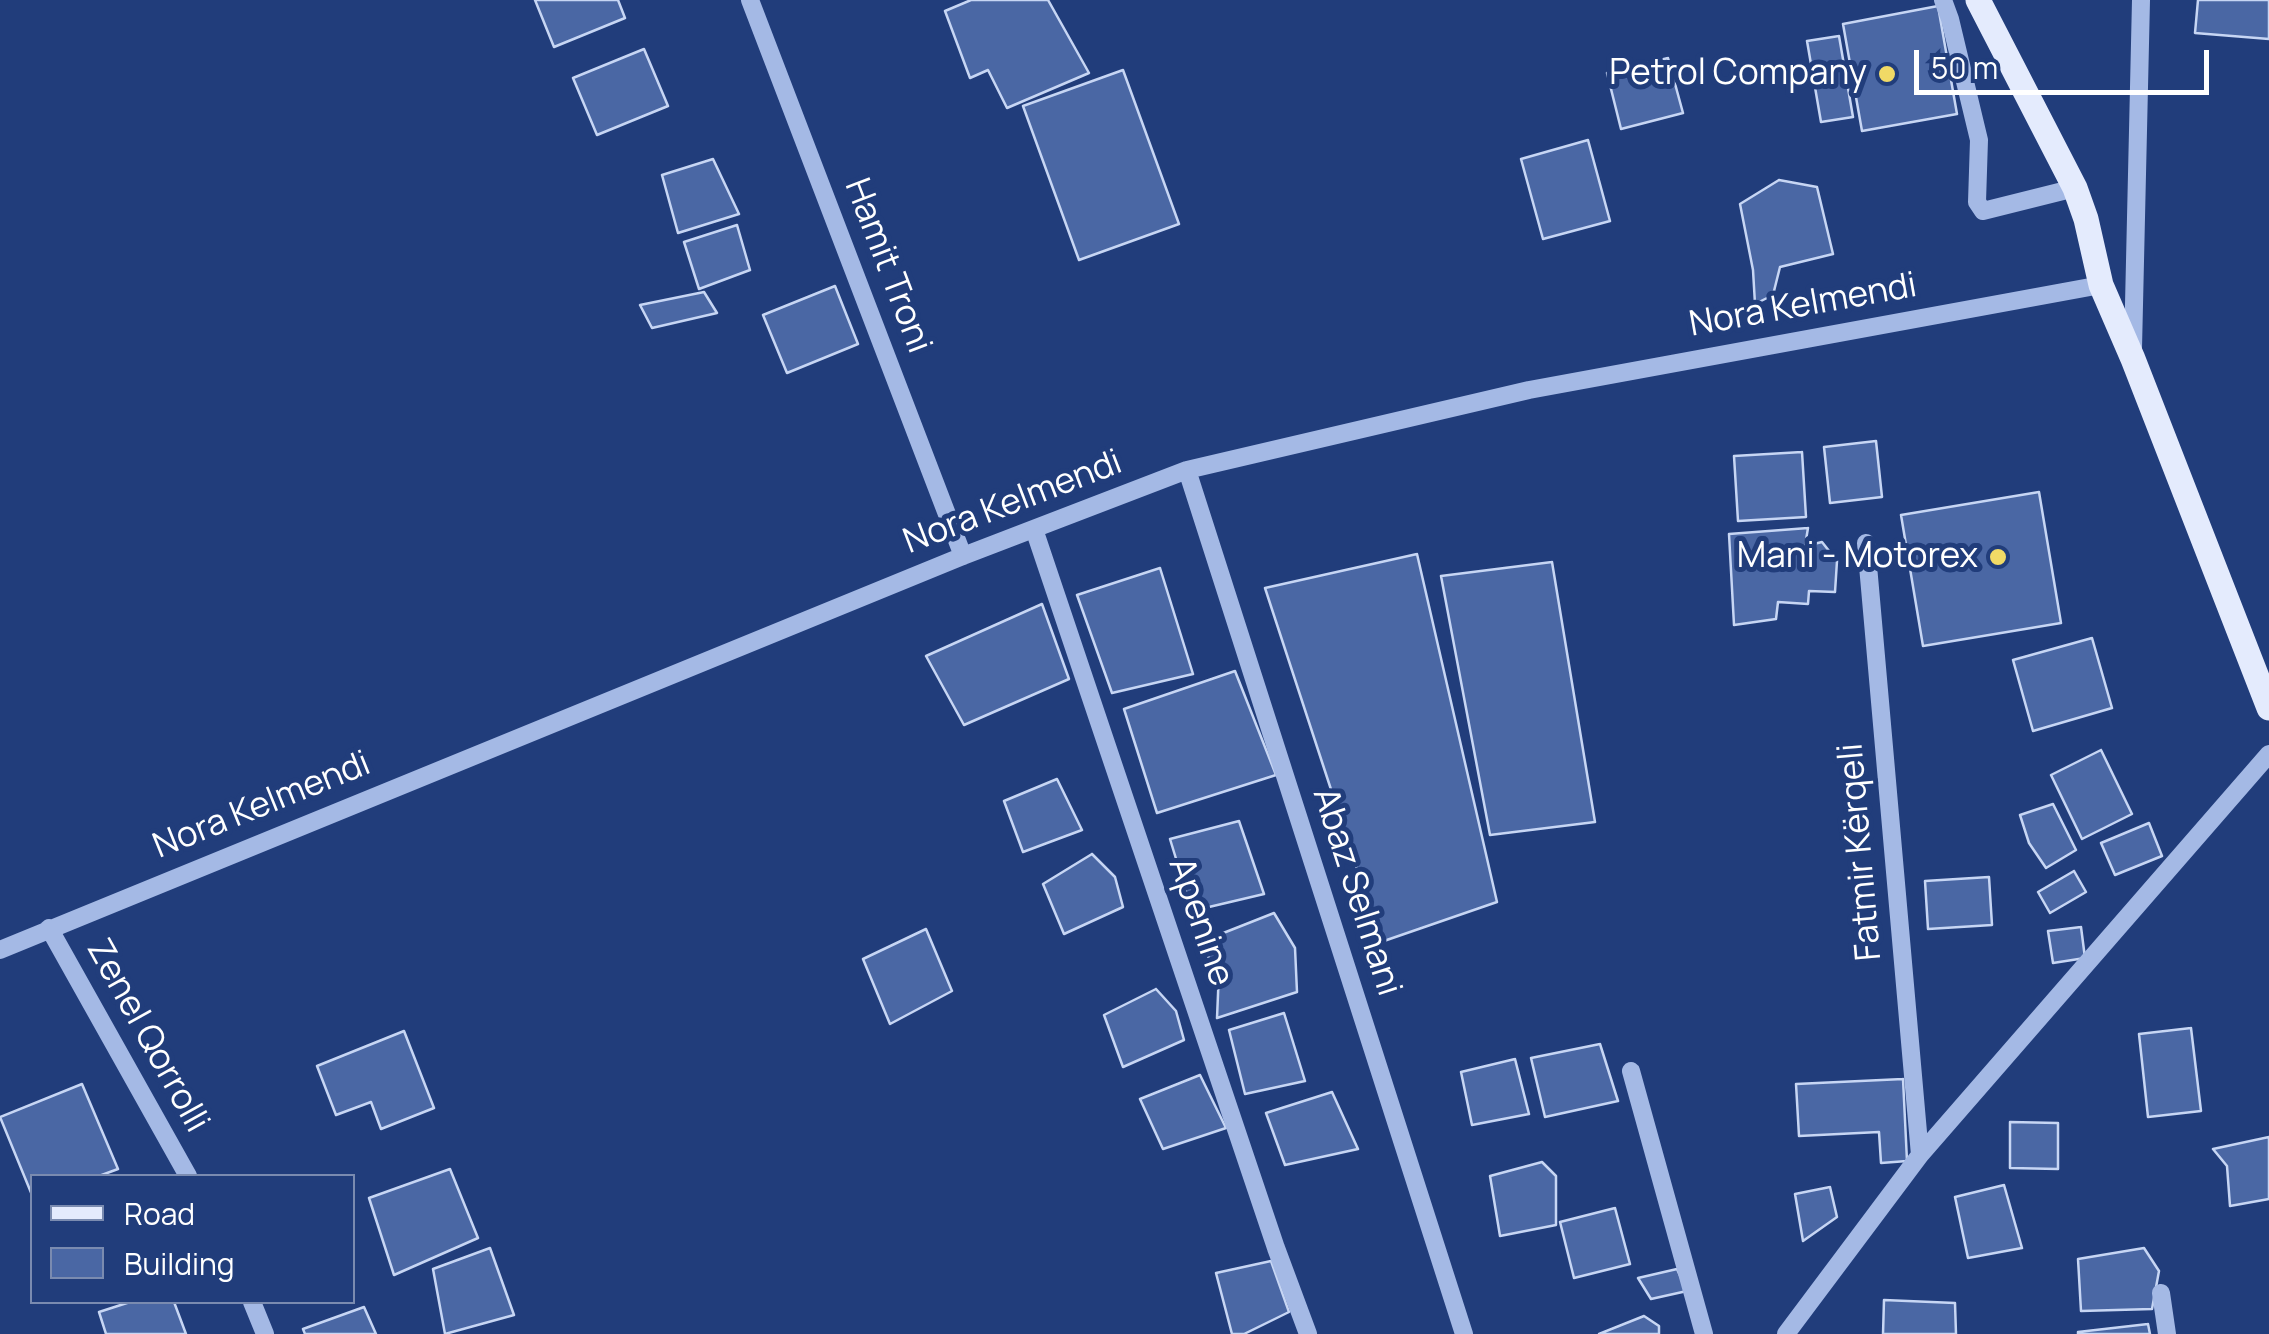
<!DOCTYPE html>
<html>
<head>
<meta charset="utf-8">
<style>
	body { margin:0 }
	#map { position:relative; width:2269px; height:1334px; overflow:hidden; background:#213d7b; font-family:Manrope,sans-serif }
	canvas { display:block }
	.legend { position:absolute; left:30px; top:1174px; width:325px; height:130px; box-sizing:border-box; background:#213d7b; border:2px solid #7a8bb0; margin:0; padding:12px 18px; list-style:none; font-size:30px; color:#fff }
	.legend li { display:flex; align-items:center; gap:20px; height:50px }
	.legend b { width:50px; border:2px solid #7a8bb0 }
	.scale { position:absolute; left:1914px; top:50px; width:295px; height:45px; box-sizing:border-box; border:5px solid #fff; border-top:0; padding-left:12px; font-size:30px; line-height:35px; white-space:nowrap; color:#fff; -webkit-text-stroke:8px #213d7b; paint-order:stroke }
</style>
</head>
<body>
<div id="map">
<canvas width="2269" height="1334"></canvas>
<ul class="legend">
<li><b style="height:12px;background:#e4ebfd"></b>Road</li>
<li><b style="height:28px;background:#4a67a4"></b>Building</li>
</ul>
<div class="scale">50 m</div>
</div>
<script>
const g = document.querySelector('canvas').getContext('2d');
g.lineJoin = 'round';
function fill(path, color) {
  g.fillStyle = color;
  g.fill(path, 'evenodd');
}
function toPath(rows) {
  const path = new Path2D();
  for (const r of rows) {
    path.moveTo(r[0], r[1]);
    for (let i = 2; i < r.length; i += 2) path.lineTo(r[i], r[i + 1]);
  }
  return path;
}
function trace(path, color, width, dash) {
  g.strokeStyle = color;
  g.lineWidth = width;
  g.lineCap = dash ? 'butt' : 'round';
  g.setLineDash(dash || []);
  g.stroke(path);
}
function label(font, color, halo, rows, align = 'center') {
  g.font = font + ' Manrope,sans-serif';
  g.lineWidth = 10;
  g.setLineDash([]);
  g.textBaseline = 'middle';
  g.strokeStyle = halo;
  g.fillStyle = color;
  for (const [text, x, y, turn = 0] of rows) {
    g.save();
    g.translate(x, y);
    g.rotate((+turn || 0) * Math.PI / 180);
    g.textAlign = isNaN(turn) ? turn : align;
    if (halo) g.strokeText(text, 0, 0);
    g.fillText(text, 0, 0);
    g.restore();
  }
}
const building = toPath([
	[535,0,618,0,625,18,554,47,535,0],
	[971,0,1048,0,1089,73,1007,108,988,70,970,78,945,11,971,0],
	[2198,0,2269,0,2269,39,2195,33,2198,0],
	[1938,6,1957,114,1862,131,1843,24,1938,6],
	[1839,36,1853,117,1821,122,1807,41,1839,36],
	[644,49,668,106,597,135,573,78,644,49],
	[1668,58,1683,113,1621,129,1607,73,1668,58],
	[1123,70,1179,224,1079,260,1023,106,1123,70],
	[1588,140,1610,221,1543,239,1521,159,1588,140],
	[713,159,739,214,678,233,662,175,713,159],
	[1779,180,1817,187,1833,254,1780,267,1773,295,1755,304,1753,270,1740,204,1779,180],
	[737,225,750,270,699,289,684,242,737,225],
	[835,286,858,344,787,373,763,315,835,286],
	[704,292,717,313,652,328,640,305,704,292],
	[1876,441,1882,497,1830,503,1824,447,1876,441],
	[1802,452,1806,517,1738,521,1734,456,1802,452],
	[2039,492,2061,623,1923,646,1901,515,2039,492],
	[1808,528,1805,546,1822,542,1837,561,1835,592,1809,591,1808,604,1778,602,1776,619,1734,625,1729,534,1808,528],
	[1417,554,1497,902,1381,942,1265,588,1417,554],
	[1552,562,1595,822,1490,835,1441,576,1552,562],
	[1160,568,1193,674,1112,693,1077,595,1160,568],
	[1042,604,1069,679,964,725,926,656,1042,604],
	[2092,638,2112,708,2033,731,2013,660,2092,638],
	[1235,671,1276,775,1157,813,1124,709,1235,671],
	[2101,750,2132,814,2082,839,2051,775,2101,750],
	[1057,779,1082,830,1023,852,1004,801,1057,779],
	[2053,804,2076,850,2046,868,2029,843,2020,815,2053,804],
	[1239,821,1264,894,1192,911,1170,839,1239,821],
	[2149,823,2162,856,2115,875,2101,843,2149,823],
	[1092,854,1115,877,1123,907,1064,934,1043,884,1092,854],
	[2074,871,2086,892,2050,913,2038,892,2074,871],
	[1989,877,1992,925,1928,929,1925,881,1989,877],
	[1274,913,1295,948,1297,992,1217,1018,1219,971,1198,943,1274,913],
	[2081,927,2085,958,2053,963,2048,931,2081,927],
	[926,929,952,991,890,1024,863,959,926,929],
	[1156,989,1176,1011,1184,1040,1123,1067,1104,1015,1156,989],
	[1284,1013,1305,1081,1245,1094,1229,1030,1284,1013],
	[2191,1028,2201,1111,2148,1117,2139,1034,2191,1028],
	[404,1031,434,1108,381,1129,371,1102,336,1115,317,1066,404,1031],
	[1600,1044,1618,1101,1545,1117,1531,1058,1600,1044],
	[1515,1059,1529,1114,1472,1125,1461,1072,1515,1059],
	[1200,1075,1226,1128,1163,1149,1140,1099,1200,1075],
	[1903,1079,1907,1161,1881,1163,1879,1132,1799,1136,1796,1084,1903,1079],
	[82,1084,118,1169,99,1176,32,1176,32,1195,0,1117,82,1084],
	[1332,1092,1358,1149,1285,1165,1266,1113,1332,1092],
	[2010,1122,2058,1123,2058,1169,2010,1168,2010,1122],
	[2269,1137,2269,1199,2230,1206,2227,1166,2213,1149,2269,1137],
	[1542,1162,1556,1176,1556,1225,1500,1236,1490,1176,1542,1162],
	[450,1169,478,1238,394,1275,369,1198,450,1169],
	[2004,1185,2022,1248,1968,1258,1955,1197,2004,1185],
	[1830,1187,1837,1217,1803,1241,1795,1194,1830,1187],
	[1615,1208,1630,1264,1574,1278,1560,1222,1615,1208],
	[490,1248,514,1315,445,1334,433,1269,490,1248],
	[2144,1248,2159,1271,2152,1309,2081,1311,2078,1259,2144,1248],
	[1271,1261,1289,1312,1244,1334,1232,1334,1216,1273,1271,1261],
	[1677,1269,1687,1291,1651,1299,1638,1278,1677,1269],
	[1884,1300,1955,1303,1956,1334,1883,1334,1884,1300],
	[130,1302,174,1302,186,1334,106,1334,99,1312,130,1302],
	[364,1307,376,1334,305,1334,303,1329,364,1307],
	[1644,1316,1659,1326,1659,1334,1599,1334,1644,1316],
	[2148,1324,2150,1334,2078,1334,2078,1332,2148,1324]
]);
const minor = toPath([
	[750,0,963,556],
	[1943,0,1950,19,1979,140,1977,202,1983,211,2075,188],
	[2133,348,2141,0],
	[1187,470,1464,1334],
	[1034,529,1276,1248,1308,1334],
	[1866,543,1920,1155],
	[49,928,188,1176],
	[0,950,963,556,1187,470,1529,390,2101,285],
	[1631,1071,1704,1334],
	[2161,1293,2167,1334],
	[252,1302,265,1334],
	[1786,1334,1920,1155,2269,754]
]);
const major = toPath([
	[1978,0,2075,188,2086,219,2101,285,2133,359,2269,708]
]);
const markers = [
	[1887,74,10,"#f1da66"],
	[1998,557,10,"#f1da66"]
];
const poiNames = [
	["Petrol Company",1867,74],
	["Mani - Motorex",1978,557]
];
const streetNames = [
	["Hamit Troni",887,266,69],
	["Nora Kelmendi",1803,306,-10],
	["Nora Kelmendi",1013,503,-21],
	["Nora Kelmendi",262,806,-22],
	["Fatmir Kërqeli",1861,852,-95],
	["Abaz Selmani",1356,892,72],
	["Apenine",1200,922,71],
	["Zenel Qorrolli",147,1036,61]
];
fill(building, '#4a67a4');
trace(building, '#c7d6f4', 2.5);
trace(minor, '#a4b9e5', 18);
trace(major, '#e4ebfd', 25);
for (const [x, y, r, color] of markers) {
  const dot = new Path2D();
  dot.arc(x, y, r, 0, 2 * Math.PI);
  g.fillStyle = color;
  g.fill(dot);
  trace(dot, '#213d7b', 4);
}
label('35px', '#fff', '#213d7b', poiNames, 'right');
label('35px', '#fff', '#213d7b', streetNames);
</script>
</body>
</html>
